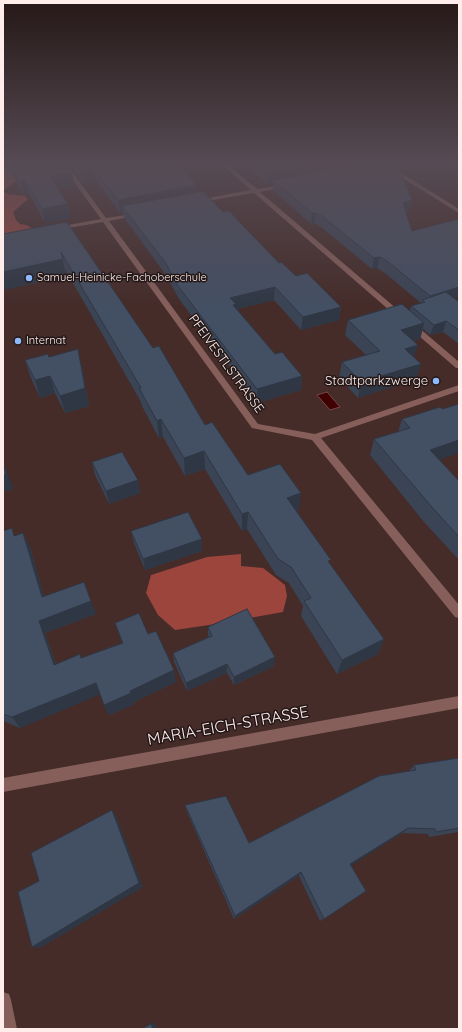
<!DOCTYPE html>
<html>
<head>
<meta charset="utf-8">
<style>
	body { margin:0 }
	#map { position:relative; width:462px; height:1032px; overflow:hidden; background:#452c29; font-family:Quicksand,sans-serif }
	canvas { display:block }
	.frame { position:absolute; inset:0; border:4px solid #feedeb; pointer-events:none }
</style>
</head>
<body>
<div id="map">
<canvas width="462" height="1032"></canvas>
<div class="frame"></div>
</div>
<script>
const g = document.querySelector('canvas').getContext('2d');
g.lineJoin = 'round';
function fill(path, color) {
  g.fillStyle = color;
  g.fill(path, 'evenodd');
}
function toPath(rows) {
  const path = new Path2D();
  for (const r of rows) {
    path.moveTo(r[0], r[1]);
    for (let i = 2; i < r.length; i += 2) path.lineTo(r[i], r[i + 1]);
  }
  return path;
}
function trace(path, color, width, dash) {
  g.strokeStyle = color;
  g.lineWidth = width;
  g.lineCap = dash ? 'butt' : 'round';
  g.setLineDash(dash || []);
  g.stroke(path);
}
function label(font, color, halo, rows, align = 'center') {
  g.font = font + ' Quicksand,sans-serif';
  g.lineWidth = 3;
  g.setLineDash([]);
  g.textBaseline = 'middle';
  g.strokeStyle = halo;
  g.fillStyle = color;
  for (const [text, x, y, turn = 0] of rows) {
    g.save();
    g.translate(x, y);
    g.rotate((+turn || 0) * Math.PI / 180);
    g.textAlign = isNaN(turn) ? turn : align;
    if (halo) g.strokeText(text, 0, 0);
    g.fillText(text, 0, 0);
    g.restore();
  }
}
const forest = toPath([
	[3,163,7,163,8,170,14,176,32,177,15,182,3,191,8,194,25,196,28,199,13,212,16,220,20,224,26,225,32,228,25,232,3,236],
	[241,554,241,566,263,568,285,585,287,596,283,612,216,624,175,630,158,615,146,593,151,575,207,557]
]);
const water = toPath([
	[327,392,340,407,330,410,317,395,327,392]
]);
const minor = toPath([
	[60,163,66,163,106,218,139,213,139,215,109,221,258,424,315,434,459,385,459,391,321,438,459,605,459,618,455,617,312,440,252,428,103,222,56,230,56,228,58,227,101,219,60,163],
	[220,163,226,163,257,189,288,184,288,186,260,192,459,362,459,368,456,368,254,193,195,203,195,201,197,200,251,190,220,163],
	[378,163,385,163,459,209,459,213,378,163],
	[459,696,459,708,3,792,3,778,459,696],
	[3,992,9,994,11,1000,17,1029,3,1029,3,992]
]);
const wall = toPath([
	[5,163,65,163,72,173,74,185,58,188,71,218,45,223,29,194,24,195],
	[68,163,176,163,197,192,223,212,279,263,296,276,341,307,339,320,301,330,274,300,237,309,275,354,302,376,301,390,257,403,179,299,166,275,124,218,123,212,120,213,96,181,83,184],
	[243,163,404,163,397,166,412,200,410,210,406,212,412,231,454,298,459,302,459,344,443,332,430,335,423,329,420,339,413,341,414,357,421,364,416,379,358,398,339,378,342,362,366,355,345,335,348,320,410,311,411,306,421,303,385,273,377,268,372,269,321,227,314,223,311,224,273,190,273,183,267,184],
	[67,222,205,425,248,475,299,510,296,511,330,564,384,639,378,654,337,674,301,616,303,606,289,583,276,575,247,529,242,531,205,469,185,476,163,437,159,438,142,406,141,402,65,269,66,276,3,290,3,234],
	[49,357,82,367,89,406,65,413,55,393,40,398,31,378,25,360],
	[402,419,459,481,459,560,424,522,370,455,374,439,398,432],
	[92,462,138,480,140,493,109,504,95,475],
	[3,531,15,536,30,547,44,596,96,614,45,633,56,664,81,658,122,643,115,623,148,634,176,682,134,702,135,704,109,715,104,705,100,694,20,728,3,721],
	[131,531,202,551,145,570,134,543],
	[208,627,274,666,234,685,227,673,187,691,174,662,173,653,209,637,208,636],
	[459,758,459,832,429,837,428,834,402,833,351,865,366,891,320,921,299,876,234,919,187,812,185,805,249,843,409,771,414,765]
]);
const shadedWall = toPath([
	[313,163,377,163,273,180,273,183,267,184,267,172],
	[395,163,404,163,394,167],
	[93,169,96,181,83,184,81,171],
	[72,173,74,185,53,189,50,176],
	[25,181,29,194,24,195,20,182],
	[197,185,198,198,122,206,123,212,120,213,118,200],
	[412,200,410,210,401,213,403,203],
	[68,204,71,218,45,223,42,209],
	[312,213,315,213,314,223,311,224],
	[61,252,66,276,3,290,3,272],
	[380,257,377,268,372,269,374,258],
	[275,287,274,300,236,309,230,298],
	[459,287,459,297,427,308,430,296],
	[341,307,339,320,301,330,303,317],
	[446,321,443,332,430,335,434,325],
	[424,323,420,339,397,346,401,330],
	[418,345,413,360,405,349],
	[78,349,82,367,89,406,65,413,60,396],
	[421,364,416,379,358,398,361,382],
	[50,376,55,393,40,398,35,380],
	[302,376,301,390,257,403,257,389],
	[161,419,163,437,159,438,157,421],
	[459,440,459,453,424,465,430,450],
	[204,451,205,469,185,476,184,458],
	[3,462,6,469,13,489,3,492],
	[138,480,140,493,109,504,106,491],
	[301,493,299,510,285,515,287,498],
	[248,512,247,529,242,531,242,514],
	[23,533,30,547,48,610,42,597],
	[202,539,202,551,145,570,143,559],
	[84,582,96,614,45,633,60,677,54,665,39,621],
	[384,639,378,654,337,674,342,660],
	[275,657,274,666,234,685,234,677],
	[227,664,227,673,187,691,186,683],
	[174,670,176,682,134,702,135,704,109,715,104,705,130,691],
	[96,683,101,694,20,728,12,717],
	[112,810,116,816,143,887,40,948,32,947],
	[408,828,402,833,346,869,350,864],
	[301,872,299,876,234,919,235,916],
	[154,1022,157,1029,153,1029,151,1024]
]);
const building = toPath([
	[9,163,65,163,72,173,50,176,68,204,42,209,25,181,20,182,9,163],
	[75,163,176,163,197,185,118,200,93,169,81,171,75,163],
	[257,163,313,163,267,172,257,163],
	[361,163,392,163,399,167,412,200,403,203,412,231,459,219,459,287,430,296,387,261,380,257,374,258,322,216,315,213,312,213,273,180,361,163],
	[203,191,223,212,229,211,279,263,281,262,296,276,307,273,341,307,303,317,275,287,230,298,236,304,233,305,275,354,282,352,302,376,257,389,178,286,165,262,122,206,203,191],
	[67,222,153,348,159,346,205,425,212,422,248,475,280,464,301,493,287,498,331,560,328,561,384,639,342,660,304,601,311,598,291,567,278,559,248,512,242,514,204,451,184,458,161,419,157,421,139,388,141,388,61,252,63,259,3,272,3,234,67,222],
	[446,292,459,302,459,330,446,321,434,325,411,306,425,302,422,300,446,292],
	[402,304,424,323,401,330,418,345,405,349,421,364,361,382,342,362,380,351,348,320,402,304],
	[78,349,85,388,60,396,50,376,35,380,25,360,48,354,49,357,78,349],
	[459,404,459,440,430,450,459,481,459,537,431,506,374,439,410,428,402,419,440,407,442,409,459,404],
	[122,452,138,480,106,491,92,462,122,452],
	[3,464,6,474,3,475,3,464],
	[188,512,202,539,143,559,131,531,188,512],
	[12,528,14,536,23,533,42,597,84,582,91,601,39,621,54,665,80,654,81,658,123,643,115,623,139,613,148,634,156,631,174,670,130,691,131,693,104,705,96,683,12,717,3,714,3,531,12,528],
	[247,609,275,657,234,677,227,664,186,683,173,653,212,636,208,627,247,609],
	[459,758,459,828,436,832,435,829,408,828,350,864,366,891,324,919,301,872,235,916,185,805,226,796,249,843,379,776,416,770,414,765,459,758],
	[112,810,139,883,32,947,18,892,39,881,31,853,112,810],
	[151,1024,153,1029,142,1029,151,1024]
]);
const markers = [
	[29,278,4,"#8eb9fd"],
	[18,341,4,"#8eb9fd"],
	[436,381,4,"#8eb9fd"]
];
const farPoinames = [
	["Samuel-Heinicke-Fachoberschule",37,278],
	["Internat",26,341]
];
const streetNames = [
	["PFEIVESTLSTRASSE",226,364,54]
];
const poiNames = [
	["Stadtparkzwerge",428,381]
];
const nearStreetnames = [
	["MARIA-EICH-STRASSE",228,726,-10]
];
fill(forest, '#9b453d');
fill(water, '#3f0102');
trace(water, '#784848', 1);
fill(minor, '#865f5a');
fill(wall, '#3a4455');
fill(shadedWall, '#2f3745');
fill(building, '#434f63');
trace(building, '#2f3745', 1);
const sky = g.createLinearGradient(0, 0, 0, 308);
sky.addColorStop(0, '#261817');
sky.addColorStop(0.53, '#564b54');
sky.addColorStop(1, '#564b5400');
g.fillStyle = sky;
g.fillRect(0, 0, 462, 308);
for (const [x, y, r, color] of markers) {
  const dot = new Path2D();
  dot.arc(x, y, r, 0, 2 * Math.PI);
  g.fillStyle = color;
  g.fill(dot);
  trace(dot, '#231817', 1.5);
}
label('11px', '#feedeb', '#231817', farPoinames, 'left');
label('13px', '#feedeb', '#231817', streetNames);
label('13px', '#feedeb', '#231817', poiNames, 'right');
label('16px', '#feedeb', '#231817', nearStreetnames);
</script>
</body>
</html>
